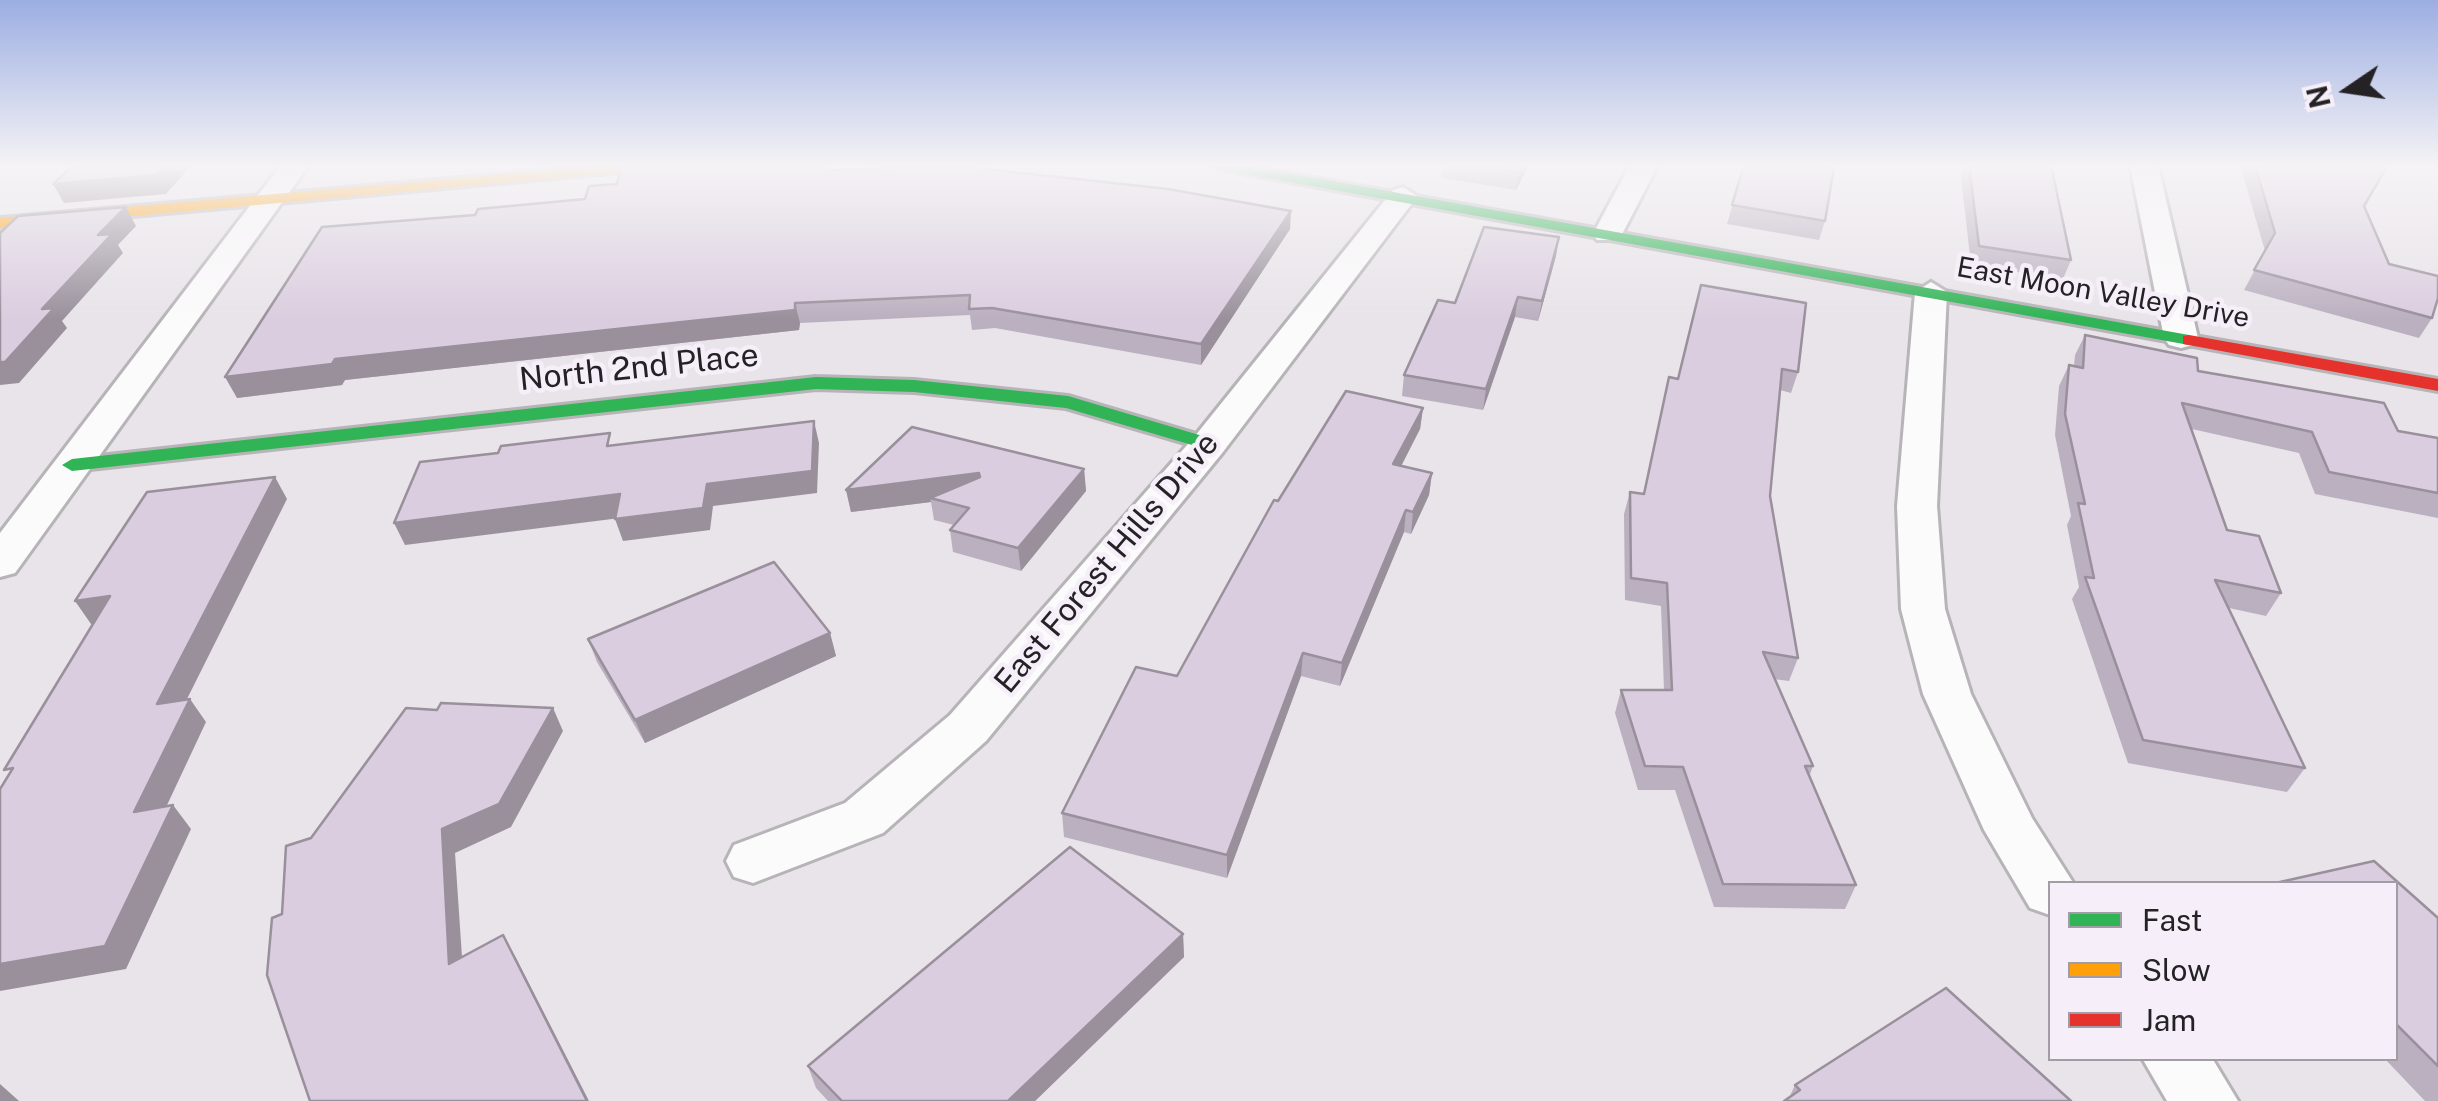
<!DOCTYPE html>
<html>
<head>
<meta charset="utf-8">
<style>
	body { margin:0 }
	#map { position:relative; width:2438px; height:1101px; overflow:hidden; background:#e8e4e9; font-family:"Public Sans",sans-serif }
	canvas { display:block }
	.legend { position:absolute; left:2048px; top:881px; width:350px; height:180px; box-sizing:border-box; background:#f6eef9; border:2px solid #a29ca5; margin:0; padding:12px 18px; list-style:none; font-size:30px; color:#252226 }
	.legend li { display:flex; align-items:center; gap:20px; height:50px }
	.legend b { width:50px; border:2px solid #a29ca5 }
	.north { position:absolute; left:2298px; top:40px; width:100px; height:100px; -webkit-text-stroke:8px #f6eef9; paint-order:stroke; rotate:257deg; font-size:28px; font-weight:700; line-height:40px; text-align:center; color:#252226 }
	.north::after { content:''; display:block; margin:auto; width:35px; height:45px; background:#252226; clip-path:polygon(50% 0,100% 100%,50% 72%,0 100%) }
</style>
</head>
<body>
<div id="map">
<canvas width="2438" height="1101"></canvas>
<ul class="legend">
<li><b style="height:12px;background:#30b455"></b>Fast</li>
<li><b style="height:12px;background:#ff9f0a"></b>Slow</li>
<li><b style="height:12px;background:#e5322d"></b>Jam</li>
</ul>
<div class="north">N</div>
</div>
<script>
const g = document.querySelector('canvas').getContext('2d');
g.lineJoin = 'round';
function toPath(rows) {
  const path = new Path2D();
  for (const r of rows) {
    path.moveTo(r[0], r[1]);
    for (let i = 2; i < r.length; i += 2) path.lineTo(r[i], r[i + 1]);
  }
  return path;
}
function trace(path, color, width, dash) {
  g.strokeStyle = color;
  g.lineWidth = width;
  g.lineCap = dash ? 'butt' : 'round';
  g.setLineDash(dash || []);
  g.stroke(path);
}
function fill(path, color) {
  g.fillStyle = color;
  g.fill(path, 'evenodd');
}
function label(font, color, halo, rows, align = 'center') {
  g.font = font + ' "Public Sans",sans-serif';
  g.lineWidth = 9;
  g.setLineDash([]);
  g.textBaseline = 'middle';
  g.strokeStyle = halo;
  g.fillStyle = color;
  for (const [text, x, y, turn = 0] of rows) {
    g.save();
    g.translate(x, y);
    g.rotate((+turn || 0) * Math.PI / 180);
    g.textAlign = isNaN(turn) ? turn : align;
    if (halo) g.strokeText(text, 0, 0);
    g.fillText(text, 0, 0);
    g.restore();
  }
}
const street = toPath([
	[281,165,309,165,15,573,0,577,0,533,281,165],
	[1630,165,1658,165,1619,240,1597,240,1593,234,1630,165],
	[2130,165,2158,165,2198,338,2193,345,2181,348,2169,345,2164,338,2130,165],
	[1403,187,1417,196,1413,202,1223,452,986,741,883,833,753,883,734,877,726,861,734,845,845,803,950,715,1195,436,1393,190,1403,187],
	[1931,282,1947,292,1937,506,1945,609,1971,694,2032,818,2074,884,2050,884,2050,915,2030,908,1984,830,1923,694,1901,609,1897,506,1915,292,1931,282],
	[2142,1058,2212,1058,2238,1101,2167,1101,2142,1058]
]);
const fast = toPath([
	[1211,165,1243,165,2189,335,2198,340,2189,345,1218,169,1211,165],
	[816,377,914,380,1068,396,1216,440,1219,444,1209,450,1066,408,914,392,816,389,72,471,62,465,72,459,816,377]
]);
const slow = toPath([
	[606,165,664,165,657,169,0,228,0,218,606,165]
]);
const jam = toPath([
	[2189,335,2438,379,2438,391,2183,344,2183,336,2189,335]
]);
const wall = toPath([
	[1443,165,1529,165,1516,190,1441,178],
	[1744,165,1825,221,1819,240,1727,224],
	[1964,165,2051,165,2071,260,2063,279,1971,265,1961,177],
	[2240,165,2389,165,2364,207,2389,264,2432,318,2419,338,2244,290,2265,251],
	[832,170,1290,229,1201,365,995,328,972,330,970,315,800,323,799,330,345,380,342,385,237,398,475,215,585,199,617,184],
	[1556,256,1538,321,1515,317,1483,410,1402,396,1404,375,1455,303],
	[1701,285,1798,372,1791,393,1780,390,1770,496,1798,658,1789,681,1774,679,1813,766,1809,777,1856,885,1845,909,1714,907,1675,790,1638,790,1615,713,1621,690,1664,690,1661,606,1625,600,1624,514,1630,492,1643,494,1678,379],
	[2085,335,2398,431,2438,438,2438,518,2315,494,2299,453,2192,429,2227,530,2281,593,2266,616,2229,608,2305,768,2287,792,2128,763,2072,599,2079,587,2067,525,2071,516,2055,435,2059,386,2069,365,2074,366,2075,355],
	[1423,408,1420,429,1401,466,1432,473,1429,495,1411,534,1404,532,1340,686,1301,676,1227,878,1064,837,1062,813,1177,676,1278,501],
	[1084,469,1086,491,1021,571,953,552,950,530,954,525,934,520,931,502,851,512,846,490],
	[830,633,836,656,645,743,597,662,588,639],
	[2396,884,2438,918,2438,1101,2425,1101,2384,1058,2396,1058],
	[1183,934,1184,957,1035,1101,828,1101,816,1088,808,1066],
	[1795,1085,2071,1101,1789,1098]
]);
const shadedWall = toPath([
	[166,165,192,165,166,194,64,203,53,184],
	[1523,165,1529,165,1516,190,1519,172],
	[126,207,136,226,118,245,123,253,62,321,67,328,19,383,0,385,0,362,98,235],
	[1291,211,1290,229,1201,365,1201,344],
	[1559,237,1556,256,1538,321,1542,301],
	[1518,297,1515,317,1483,410,1486,389],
	[795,303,800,323,799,330,345,380,342,385,237,398,225,377,335,359],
	[1423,408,1420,429,1391,486,1393,464],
	[814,421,819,443,817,493,713,506,710,530,623,541,615,519,707,484],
	[1084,469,1086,491,1021,571,1018,548],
	[979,473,982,495,930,498,931,502,851,512,846,490],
	[1432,473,1429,495,1411,534,1413,512],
	[275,477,287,499,173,727,157,704],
	[620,494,628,517,405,545,394,523],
	[1406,510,1404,532,1340,686,1342,663],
	[110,596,126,619,91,624,75,601],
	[830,633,836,656,645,743,635,720],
	[1303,653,1301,676,1227,878,1227,855],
	[190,699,206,722,153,835,134,812],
	[553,708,563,731,511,827,455,853,464,987,449,964,442,829],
	[173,805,191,829,126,969,0,991,0,964],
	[1183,934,1184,957,1035,1101,1008,1101],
	[503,935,516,958,589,1101,587,1101],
	[0,1084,19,1101,0,1101]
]);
const building = toPath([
	[74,165,166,165,156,175,53,184,74,165],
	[622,165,829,165,829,170,959,166,1168,189,1291,211,1201,344,992,308,969,309,970,295,795,303,795,310,335,359,332,364,225,377,322,227,475,215,478,209,585,199,589,186,617,184,622,165],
	[1476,165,1523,165,1519,172,1476,165],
	[1744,165,1826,165,1826,167,1834,168,1825,221,1732,205,1744,165],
	[1969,165,2051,165,2071,260,1979,246,1969,165],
	[2255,165,2388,165,2364,206,2389,264,2438,276,2438,298,2432,318,2254,270,2275,233,2255,165],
	[126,207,98,235,112,234,42,309,54,308,5,362,0,362,0,233,18,216,126,207],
	[1484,227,1559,237,1542,301,1518,297,1486,389,1404,375,1438,300,1455,303,1484,227],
	[1701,285,1806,303,1798,372,1782,369,1770,496,1798,658,1763,652,1813,766,1805,766,1856,885,1723,884,1683,767,1645,766,1621,690,1672,690,1667,583,1631,578,1630,492,1644,494,1669,377,1678,379,1701,285],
	[2085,335,2197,358,2198,371,2384,403,2398,431,2438,438,2438,493,2329,472,2312,432,2182,403,2227,530,2259,536,2281,593,2215,580,2305,768,2143,740,2085,577,2094,578,2078,503,2085,504,2065,414,2069,365,2083,368,2085,335],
	[1346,391,1423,408,1393,464,1432,473,1413,512,1406,510,1342,663,1303,653,1227,855,1062,813,1136,667,1177,676,1274,500,1278,501,1346,391],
	[814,421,812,471,707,484,703,508,615,519,620,494,394,523,420,462,498,453,501,446,610,433,607,446,814,421],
	[912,427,1084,469,1018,548,950,530,969,508,930,498,980,477,979,473,846,490,912,427],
	[275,477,157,704,190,699,134,812,173,805,105,946,0,964,0,789,13,768,4,770,110,596,75,601,147,492,275,477],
	[774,562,830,633,635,720,588,639,774,562],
	[441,703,553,708,499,804,442,829,449,964,503,935,587,1101,310,1101,267,975,272,918,282,914,286,846,311,838,406,708,437,710,441,703],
	[1070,847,1183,934,1008,1101,842,1101,808,1066,1070,847],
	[2374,861,2438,918,2438,1066,2396,1024,2396,884,2271,884,2374,861],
	[1946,988,2071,1101,1784,1101,1800,1090,1795,1085,1946,988]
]);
const farStreetnames = [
	["East Moon Valley Drive",2103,293,10]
];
const streetNames = [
	["North 2nd Place",639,368,-6],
	["East Forest Hills Drive",1107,563,-50]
];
trace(street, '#b7b4b8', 6);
trace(fast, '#b7b4b8', 6);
trace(slow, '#b7b4b8', 6);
trace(jam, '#b7b4b8', 6);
fill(street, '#fcfbfc');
fill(fast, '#30b455');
fill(slow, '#ff9f0a');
fill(jam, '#e5322d');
fill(wall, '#bbb0c0');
fill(shadedWall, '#99909c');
fill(building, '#dacddf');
trace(building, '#99909c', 2.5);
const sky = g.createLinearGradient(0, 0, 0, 319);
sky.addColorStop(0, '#9caee2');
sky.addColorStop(0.52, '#f5f3f5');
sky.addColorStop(1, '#f5f3f500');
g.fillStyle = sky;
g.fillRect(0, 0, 2438, 319);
label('28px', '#252226', '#f6eef9', farStreetnames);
label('32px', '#252226', '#f6eef9', streetNames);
</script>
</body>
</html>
